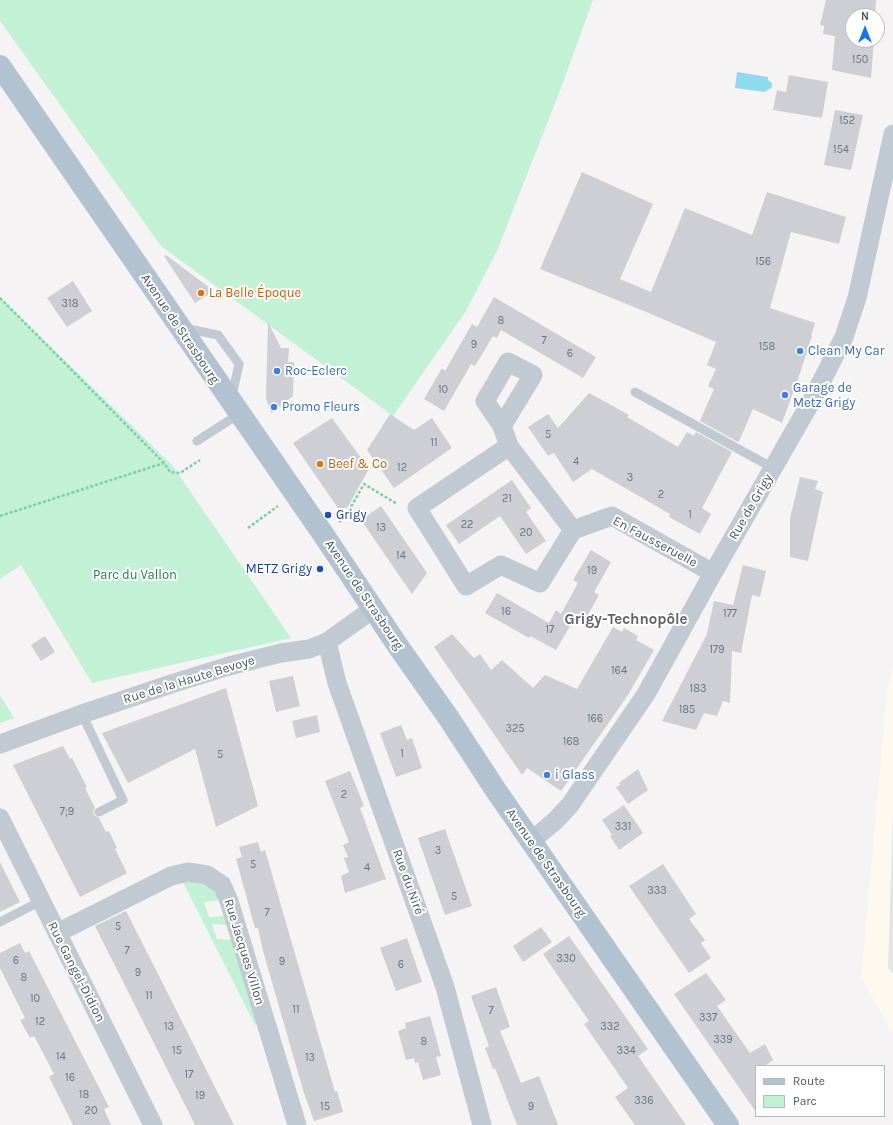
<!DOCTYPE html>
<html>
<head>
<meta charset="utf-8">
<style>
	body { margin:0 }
	#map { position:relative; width:893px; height:1125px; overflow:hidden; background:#f5f3f3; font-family:Karla,sans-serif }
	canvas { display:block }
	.legend { position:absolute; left:755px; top:1065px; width:130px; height:52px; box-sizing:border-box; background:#fff; border:1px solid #b7bbc0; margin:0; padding:5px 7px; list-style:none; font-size:12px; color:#4a5661 }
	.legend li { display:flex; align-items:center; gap:8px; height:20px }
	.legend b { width:20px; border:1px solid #b7bbc0 }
	.north { position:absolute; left:845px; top:8px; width:40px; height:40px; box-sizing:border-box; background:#fff; border:1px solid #b7bbc0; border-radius:50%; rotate:0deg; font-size:11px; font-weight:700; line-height:16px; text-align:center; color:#4a5661 }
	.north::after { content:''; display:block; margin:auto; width:14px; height:18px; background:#1a73e8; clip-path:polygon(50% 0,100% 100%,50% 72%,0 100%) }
</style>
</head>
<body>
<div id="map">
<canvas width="893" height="1125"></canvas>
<ul class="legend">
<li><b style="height:5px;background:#b3c2d1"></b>Route</li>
<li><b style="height:11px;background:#c3f1d5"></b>Parc</li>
</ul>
<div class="north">N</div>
</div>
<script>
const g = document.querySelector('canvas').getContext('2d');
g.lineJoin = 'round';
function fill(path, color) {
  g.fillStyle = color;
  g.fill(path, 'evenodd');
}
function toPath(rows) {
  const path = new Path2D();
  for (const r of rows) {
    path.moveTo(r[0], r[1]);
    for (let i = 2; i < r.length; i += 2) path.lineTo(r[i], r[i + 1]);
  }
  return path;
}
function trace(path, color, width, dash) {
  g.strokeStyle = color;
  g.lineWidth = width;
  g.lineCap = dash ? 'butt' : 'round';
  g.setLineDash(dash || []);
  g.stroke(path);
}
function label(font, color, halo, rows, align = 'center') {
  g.font = font + ' Karla,sans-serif';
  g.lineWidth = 4;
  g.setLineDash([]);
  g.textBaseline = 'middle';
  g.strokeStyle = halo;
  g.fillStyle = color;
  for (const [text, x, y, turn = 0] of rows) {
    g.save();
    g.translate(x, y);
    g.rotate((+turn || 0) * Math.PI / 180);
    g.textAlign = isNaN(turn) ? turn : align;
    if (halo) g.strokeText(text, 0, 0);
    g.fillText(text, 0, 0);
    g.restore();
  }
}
const commercial = toPath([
	[893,665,893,1033,861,978,887,692]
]);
const education = toPath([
	[893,810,893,974,888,968]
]);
const green = toPath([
	[0,0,593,0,561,88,497,251,466,311,393,416,161,246,0,21],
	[0,297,172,465,291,638,92,683,21,565,0,579],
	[0,695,14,718,0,723],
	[182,880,197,881,211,887,221,900,204,902,209,917,225,916,228,925,212,924,217,939,233,940,258,1024,255,1025]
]);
const water = toPath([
	[737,72,768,77,768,80,772,83,772,87,768,90,766,90,766,92,735,88]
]);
const building = toPath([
	[826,0,876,0,875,16,853,16,853,40,874,40,871,78,832,70,835,36,823,34,824,26,820,25],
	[789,75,828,82,822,118,773,110,777,90,786,92],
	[835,110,863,115,851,170,824,165],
	[582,172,653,204,620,279,651,292,685,208,752,235,767,192,846,217,839,244,791,232,770,308,815,323,811,336,812,336,800,373,782,423,753,409,740,439,738,442,700,421,714,389,708,386,716,369,707,365,716,342,644,311,540,269],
	[166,255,214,291,195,303,164,256],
	[73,281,92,311,67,327,47,298],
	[494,297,596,357,583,378,501,330,497,338,493,336,475,366,471,364,444,411,424,399,442,368,445,371,472,324,477,327],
	[268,322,281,348,289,348,288,362,294,362,293,396,271,413,266,398],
	[589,393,629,415,627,417,678,447,687,432,694,436,696,432,732,452,702,508,711,514,700,534,669,517,670,514,592,469,573,482,554,453,548,456,528,427,548,414,558,428],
	[390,414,414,430,432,418,452,448,394,488,367,450],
	[332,418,369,469,347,508,338,508,293,443],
	[800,477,818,481,815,489,823,492,808,561,790,557,790,518],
	[512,480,531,508,526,512,546,541,526,554,500,516,459,544,446,525],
	[381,506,427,573,412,594,361,520],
	[591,550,611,562,594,592,599,595,582,625,567,617,573,621,556,650,530,636,529,638,485,613,497,593,549,623,556,610,561,614,578,583,573,580],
	[743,565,766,571,760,597,752,595,741,653,732,651,730,703,723,701,717,716,704,713,696,730,662,721,707,634,714,601,733,605],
	[613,627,622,632,624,628,638,636,636,640,654,650,628,695,561,791,527,768,522,775,434,647,452,634,474,658,480,654,491,670,502,660,533,688,545,675,577,689],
	[45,636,55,652,41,661,31,645],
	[293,676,300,706,276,712,269,681],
	[226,688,258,806,216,827,195,749,128,783,102,733],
	[317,715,320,732,296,738,292,721],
	[401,725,407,740,412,738,422,768,396,777,380,733],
	[63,746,70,759,72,758,87,787,85,788,95,808,93,811,94,815,99,818,106,832,109,831,117,848,115,849,127,873,80,897,13,765],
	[638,769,648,790,628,804,616,787,620,785,619,783],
	[350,771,364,806,360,808,386,879,345,893,341,876,349,872,344,858,348,857,343,845,349,842,325,781],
	[624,805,643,833,619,850,610,836,612,835,602,820],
	[445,829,472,906,445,915,418,838],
	[258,842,261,852,265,850,335,1092,337,1091,343,1112,314,1121,304,1093,284,1024,263,951,258,928,255,928,236,859,242,857,239,847],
	[0,862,20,902,0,912],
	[663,864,696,914,689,919,705,940,701,943,711,958,689,973,629,886],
	[126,911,159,976,234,1125,195,1125,190,1115,95,926],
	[541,927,552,942,523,962,513,946],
	[569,936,648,1049,638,1056,686,1125,635,1125,615,1097,628,1088,584,1024,589,1021,543,954],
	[407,938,422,982,396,991,380,948],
	[20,943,25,953,29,951,109,1107,104,1109,111,1125,73,1125,49,1077,54,1074,34,1036,30,1038,20,1020,25,1018,0,968,0,953],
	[706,973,726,1000,717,1006,750,1053,765,1044,773,1060,765,1066,756,1066,756,1112,674,994],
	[496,987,510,1027,500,1031,521,1083,539,1076,558,1125,517,1125,495,1068,493,1069,485,1048,489,1046,471,996],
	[430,1016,441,1056,436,1057,441,1075,423,1080,418,1062,415,1063,414,1058,406,1060,398,1031,406,1028,405,1023]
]);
const path = toPath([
	[0,298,164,463,170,472,180,473,200,460],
	[0,516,164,463],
	[339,522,345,517,364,484,397,504],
	[248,528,278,506]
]);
const service = toPath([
	[184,328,218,335,239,364,232,396],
	[635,392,773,468],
	[197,441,239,414],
	[82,714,123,800,99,812],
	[0,922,41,901]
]);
const minor = toPath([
	[502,426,485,401,508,362,533,375,502,426,509,446],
	[573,530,509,446,417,508,466,586,501,565,540,583,573,530,612,516,713,573],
	[327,642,337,683,445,987,482,1125],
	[0,744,82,714,174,683,229,666,281,653,309,649,327,642,373,609],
	[0,818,153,1125],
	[531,841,555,821,570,805,646,694,713,573,812,400,844,337,857,298,893,134],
	[57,933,171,876,188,872,207,875,222,885,229,901,297,1125]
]);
const primary = toPath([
	[0,66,323,534,400,649,448,717,497,792,728,1125]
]);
const markers = [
	[201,293,4,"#e8710a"],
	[800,351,4,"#3f7fe0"],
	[277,371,4,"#3f7fe0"],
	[785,395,4,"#3f7fe0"],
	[274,407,4,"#3f7fe0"],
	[320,464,4,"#e8710a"],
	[328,515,4,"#1a4fb4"],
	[320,569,4,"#1a4fb4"],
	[547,775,4,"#3f7fe0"]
];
const numberNames = [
	["150",860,60],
	["152",847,121],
	["154",841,150],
	["156",763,262],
	["318",70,304],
	["8",501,321],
	["7",544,341],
	["9",474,345],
	["158",767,347],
	["6",570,354],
	["10",443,390],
	["5",548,435],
	["11",434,443],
	["4",576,462],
	["12",402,468],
	["3",630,478],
	["2",661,495],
	["21",507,499],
	["1",690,515],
	["22",467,525],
	["13",381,528],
	["20",526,533],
	["14",401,556],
	["19",592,571],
	["16",506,612],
	["177",730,614],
	["17",550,630],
	["179",717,650],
	["164",619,671],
	["183",698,689],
	["185",687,710],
	["166",595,719],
	["325",515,729],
	["168",571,742],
	["1",402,754],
	["5",220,755],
	["2",344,795],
	["7;9",67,812],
	["331",623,827],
	["3",438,851],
	["5",253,865],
	["4",367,868],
	["333",657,891],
	["5",454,897],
	["7",267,913],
	["5",118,927],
	["7",127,951],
	["330",566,959],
	["6",16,961],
	["9",282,962],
	["6",401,965],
	["9",138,973],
	["8",24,978],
	["11",149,996],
	["10",35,999],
	["11",296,1010],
	["7",491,1011],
	["337",708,1018],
	["12",40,1022],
	["13",169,1027],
	["332",610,1027],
	["339",723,1040],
	["8",424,1042],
	["15",177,1051],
	["334",626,1051],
	["14",61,1057],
	["13",310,1058],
	["17",189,1075],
	["16",70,1078],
	["18",84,1095],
	["19",200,1096],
	["336",644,1101],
	["15",325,1107],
	["9",531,1107],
	["20",91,1111]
];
const foodNames = [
	["La Belle Époque",209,293],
	["Beef & Co",328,464]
];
const streetNames = [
	["Avenue de Strasbourg",180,329,56],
	["Rue de Grigy",751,507,-60],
	["En Fausseruelle",655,542,28],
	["Avenue de Strasbourg",364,595,56],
	["Rue de la Haute Bevoye",189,680,-17],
	["Avenue de Strasbourg",546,863,55],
	["Rue du Niré",408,882,70],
	["Rue Jacques Villon",244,952,73],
	["Rue Gangel-Didion",76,972,63]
];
const shopNames = [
	["Clean My Car",808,351],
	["Roc-Eclerc",285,371],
	["Garage de",793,388],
	["Metz Grigy",793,403],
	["Promo Fleurs",282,407],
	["i Glass",555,775]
];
const transitNames = [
	["Grigy",336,515],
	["METZ Grigy",312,569,"right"]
];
const parkNames = [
	["Parc du Vallon",135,575]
];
const quarterNames = [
	["Grigy-Technopôle",626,620]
];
fill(commercial, '#fdf9ef');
fill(education, '#e6e4e5');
fill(green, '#c3f1d5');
fill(water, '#90daee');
fill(building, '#cdcfd5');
trace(path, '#7ad0a6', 2.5, [3, 2]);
trace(service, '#c1cad2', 9);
trace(minor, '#c1cad2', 19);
trace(primary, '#b3c2d1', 22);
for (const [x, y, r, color] of markers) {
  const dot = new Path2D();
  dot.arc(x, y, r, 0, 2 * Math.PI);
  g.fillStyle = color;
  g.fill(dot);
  trace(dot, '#fff', 1.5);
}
label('11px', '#6b747e', null, numberNames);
label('13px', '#c56008', '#fff', foodNames, 'left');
label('13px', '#4a5661', '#fff', streetNames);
label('13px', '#366cbe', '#fff', shopNames, 'left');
label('13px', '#164399', '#fff', transitNames, 'left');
label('13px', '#17864f', '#fff', parkNames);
label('bold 15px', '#5f6368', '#fff', quarterNames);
</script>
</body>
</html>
